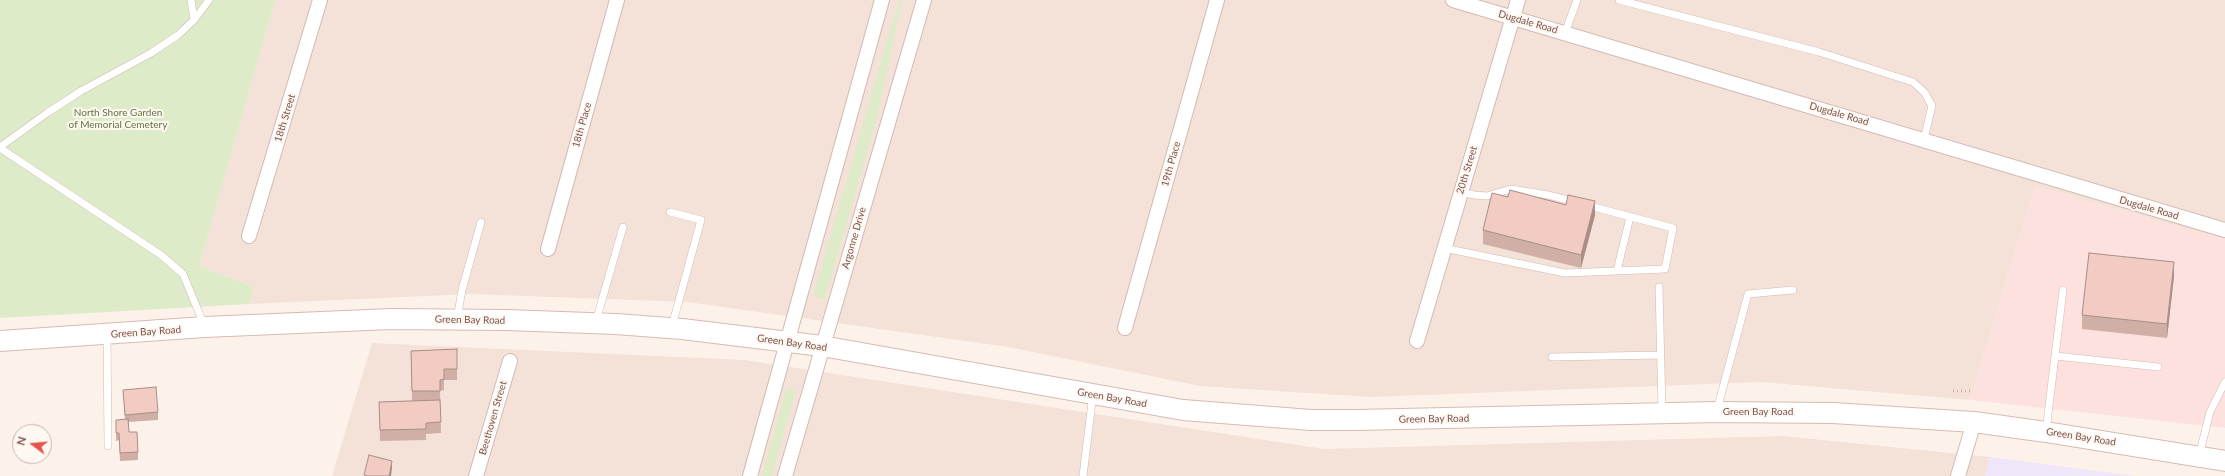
<!DOCTYPE html>
<html>
<head>
<meta charset="utf-8">
<style>
	body { margin:0 }
	#map { position:relative; width:2225px; height:476px; overflow:hidden; background:#fdf2ea; font-family:Lato,sans-serif }
	canvas { display:block }
	.north { position:absolute; left:12px; top:424px; width:40px; height:40px; box-sizing:border-box; background:#fff7f1; border:1px solid #c9b5af; border-radius:50%; rotate:286deg; font-size:11px; font-weight:700; line-height:16px; text-align:center; color:#78534d }
	.north::after { content:''; display:block; margin:auto; width:14px; height:18px; background:#e55451; clip-path:polygon(50% 0,100% 100%,50% 72%,0 100%) }
</style>
</head>
<body>
<div id="map">
<canvas width="2225" height="476"></canvas>
<div class="north">N</div>
</div>
<script>
const g = document.querySelector('canvas').getContext('2d');
g.lineJoin = 'round';
function fill(path, color) {
  g.fillStyle = color;
  g.fill(path, 'evenodd');
}
function toPath(rows) {
  const path = new Path2D();
  for (const r of rows) {
    path.moveTo(r[0], r[1]);
    for (let i = 2; i < r.length; i += 2) path.lineTo(r[i], r[i + 1]);
  }
  return path;
}
function trace(path, color, width, dash) {
  g.strokeStyle = color;
  g.lineWidth = width;
  g.lineCap = dash ? 'butt' : 'round';
  g.setLineDash(dash || []);
  g.stroke(path);
}
function label(font, color, halo, rows, align = 'center') {
  g.font = font + ' Lato,sans-serif';
  g.lineWidth = 4;
  g.setLineDash([]);
  g.textBaseline = 'middle';
  g.strokeStyle = halo;
  g.fillStyle = color;
  for (const [text, x, y, turn = 0] of rows) {
    g.save();
    g.translate(x, y);
    g.rotate((+turn || 0) * Math.PI / 180);
    g.textAlign = isNaN(turn) ? turn : align;
    if (halo) g.strokeText(text, 0, 0);
    g.fillText(text, 0, 0);
    g.restore();
  }
}
const residential = toPath([
	[275,0,2225,0,2225,240,2035,186,1970,400,1761,382,1370,397,1200,386,1008,347,687,302,471,294,249,304,254,287,199,266],
	[372,343,745,360,1324,449,1783,436,1990,457,1985,476,332,476]
]);
const commercial = toPath([
	[2035,186,2225,240,2225,428,1970,400]
]);
const education = toPath([
	[1990,457,2136,476,1985,476]
]);
const green = toPath([
	[0,0,275,0,199,266,254,287,249,304,0,318],
	[899,0,902,0,877,117,825,299,813,296],
	[790,388,794,389,795,393,772,476,762,476,786,390]
]);
const path = toPath([
	[1953,391,1973,391]
]);
const service = toPath([
	[191,0,194,20],
	[1619,0,1819,52,1913,82,1925,93,1932,106,1924,139],
	[1565,33,1577,0],
	[0,147,47,113,81,91,151,53,178,35,194,20,209,0],
	[0,148,161,255,183,274,204,325],
	[1461,192,1474,195,1487,196,1511,189,1548,195,1576,202],
	[670,212,701,220,672,326],
	[1444,248,1565,273,1665,269,1673,228,1586,205],
	[1617,271,1630,217],
	[1659,287,1662,411],
	[457,319,462,290,481,222],
	[596,321,623,227],
	[107,335,108,446],
	[2056,356,2158,367],
	[1552,357,1660,355],
	[1717,410,1748,294,1793,290],
	[2046,431,2063,290],
	[2199,456,2210,412,2225,382],
	[1083,476,1093,394]
]);
const minor = toPath([
	[1453,0,2225,230],
	[249,236,320,0],
	[548,249,617,0],
	[1125,328,1217,0],
	[1417,341,1518,0],
	[476,476,510,361],
	[750,476,882,0],
	[785,476,924,0],
	[1958,476,1974,422]
]);
const secondary = toPath([
	[0,341,205,327,391,319,507,320,616,324,682,329,822,346,1183,410,1311,420,1356,420,1716,412,1833,413,1974,422,2046,432,2225,461]
]);
const wall = toPath([
	[1508,197,1595,215,1581,268,1483,244,1483,230],
	[2174,276,2167,338,2082,329,2082,315],
	[457,349,457,380,444,380,444,390,440,391,441,433,426,434,426,440,380,441,379,402,412,401,411,351],
	[123,390,158,412,158,420,128,422,129,432,138,452,138,460,120,461,119,440,116,441,116,420,125,420]
]);
const shadedWall = toPath([
	[1595,201,1595,215,1581,268,1581,255],
	[2174,262,2174,276,2167,338,2167,324],
	[392,461,392,468,391,476,389,476]
]);
const building = toPath([
	[1510,190,1566,205,1568,195,1595,201,1581,255,1483,230,1492,193,1508,197,1510,190],
	[2089,253,2174,262,2167,324,2082,315,2089,253],
	[457,349,457,369,444,369,444,379,440,380,440,391,412,391,411,351,457,349],
	[156,387,158,412,125,415,123,390,156,387],
	[440,400,441,422,426,423,426,429,380,430,379,402,440,400],
	[128,419,129,432,137,432,138,452,120,453,119,433,116,433,116,420,128,419],
	[369,455,392,461,389,476,368,476,364,475,369,455]
]);
const streetNames = [
	["Dugdale Road",1528,22,16],
	["Dugdale Road",1839,114,16],
	["18th Street",285,118,-73],
	["18th Place",582,125,-74],
	["19th Place",1171,164,-74],
	["20th Street",1467,170,-73],
	["Dugdale Road",2149,208,16],
	["Argonne Drive",854,238,-74],
	["Green Bay Road",470,320,1],
	["Green Bay Road",146,332,-4],
	["Green Bay Road",792,343,8],
	["Green Bay Road",1112,398,10],
	["Green Bay Road",1758,412],
	["Beethoven Street",493,418,-74],
	["Green Bay Road",1434,419,-1],
	["Green Bay Road",2081,437,9]
];
const parkNames = [
	["North Shore Garden",118,113],
	["of Memorial Cemetery",118,125]
];
fill(residential, '#f4e2d9');
fill(commercial, '#fde1de');
fill(education, '#efe7f9');
fill(green, '#ddebc8');
trace(service, '#d2bab2', 8);
trace(minor, '#d2bab2', 16);
trace(secondary, '#d7bab2', 22);
trace(path, '#d8aea4', 2.5, [1, 3]);
trace(service, '#fff', 7);
trace(minor, '#fff', 14);
trace(secondary, '#fff', 20);
fill(wall, '#d0afa7');
fill(shadedWall, '#a98e88');
fill(building, '#f2cbc2');
trace(building, '#a98e88', 1);
label('10px', '#78534d', '#fff7f1', streetNames);
label('10px', '#5d7841', '#fff7f1', parkNames);
</script>
</body>
</html>
